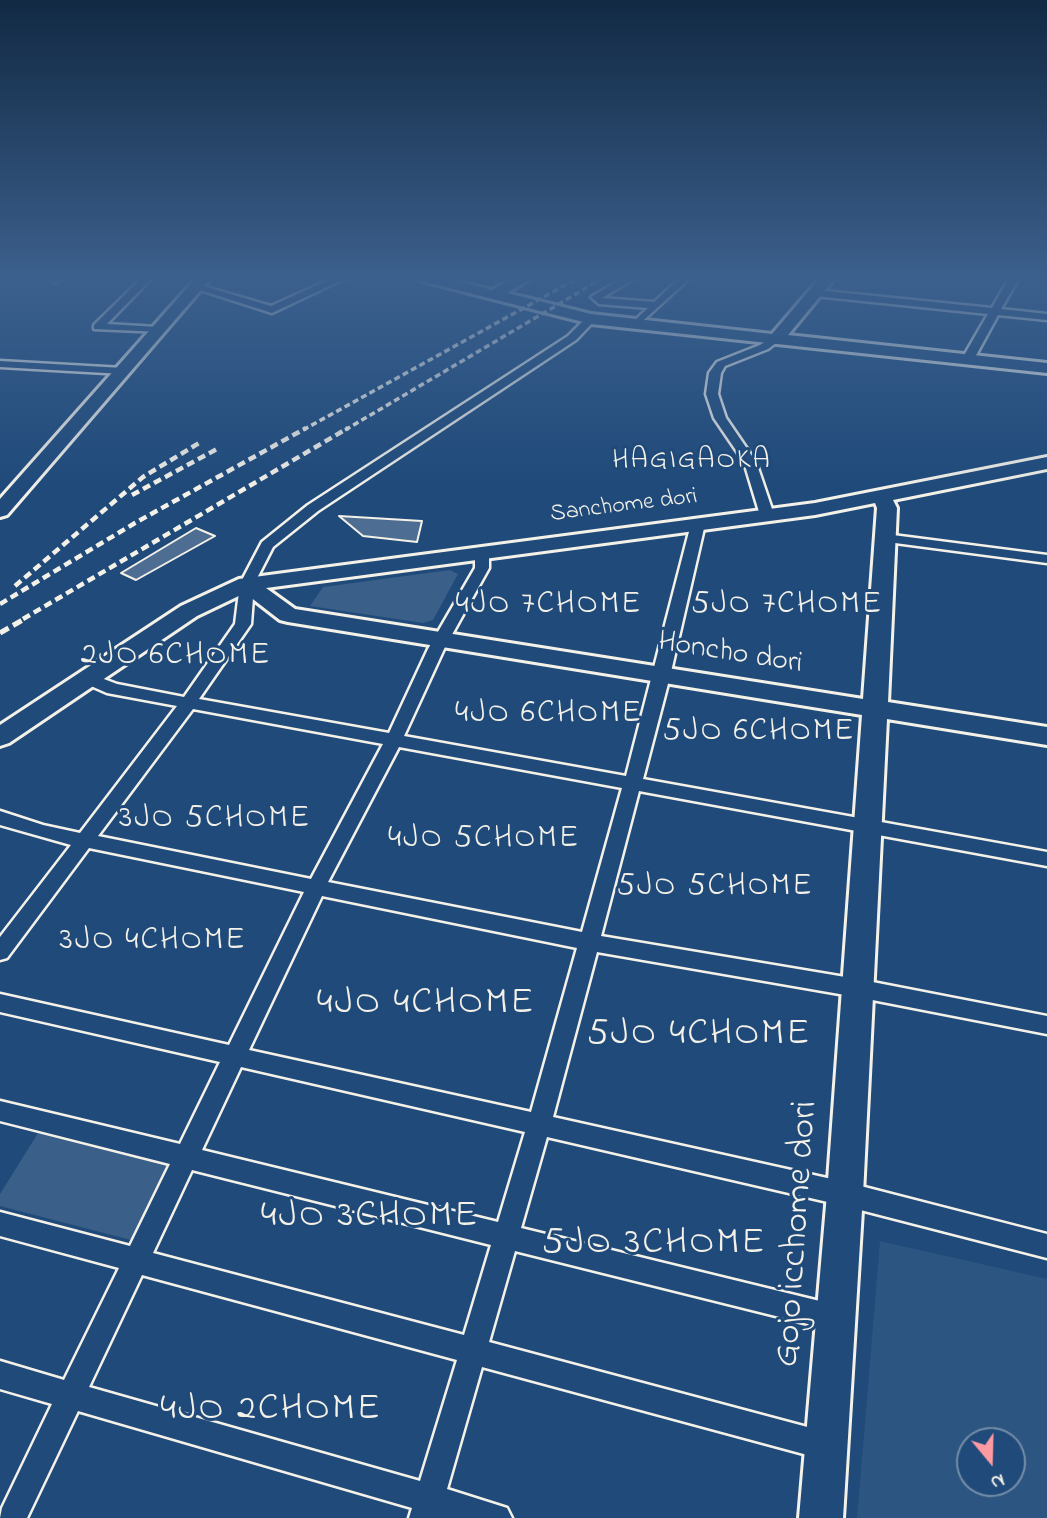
<!DOCTYPE html>
<html>
<head>
<meta charset="utf-8">
<style>
	body { margin:0 }
	#map { position:relative; width:1047px; height:1518px; overflow:hidden; background:#1f4a7a; font-family:"Indie Flower",sans-serif }
	canvas { display:block }
	.north { position:absolute; left:956px; top:1427px; width:70px; height:70px; box-sizing:border-box; background:#1f4a7a; border:2px solid #748da6; border-radius:50%; rotate:161deg; font-size:19px; font-weight:700; line-height:28px; text-align:center; color:#f4f1e8 }
	.north::after { content:''; display:block; margin:auto; width:24px; height:32px; background:#ff9aa2; clip-path:polygon(50% 0,100% 100%,50% 72%,0 100%) }
</style>
</head>
<body>
<div id="map">
<canvas width="1047" height="1518"></canvas>
<div class="north">N</div>
</div>
<script>
const g = document.querySelector('canvas').getContext('2d');
g.lineJoin = 'round';
function fill(path, color) {
  g.fillStyle = color;
  g.fill(path, 'evenodd');
}
function toPath(rows) {
  const path = new Path2D();
  for (const r of rows) {
    path.moveTo(r[0], r[1]);
    for (let i = 2; i < r.length; i += 2) path.lineTo(r[i], r[i + 1]);
  }
  return path;
}
function trace(path, color, width, dash) {
  g.strokeStyle = color;
  g.lineWidth = width;
  g.lineCap = dash ? 'butt' : 'round';
  g.setLineDash(dash || []);
  g.stroke(path);
}
function label(font, color, halo, rows, align = 'center') {
  g.font = font + ' "Indie Flower",sans-serif';
  g.lineWidth = 6;
  g.setLineDash([]);
  g.textBaseline = 'middle';
  g.strokeStyle = halo;
  g.fillStyle = color;
  for (const [text, x, y, turn = 0] of rows) {
    g.save();
    g.translate(x, y);
    g.rotate((+turn || 0) * Math.PI / 180);
    g.textAlign = isNaN(turn) ? turn : align;
    if (halo) g.strokeText(text, 0, 0);
    g.fillText(text, 0, 0);
    g.restore();
  }
}
const built = toPath([
	[880,1241,1047,1279,1047,1518,857,1518],
	[970,1441,1012,1441,1012,1483,970,1483]
]);
const green = toPath([
	[450,570,458,574,433,620,423,623,310,606,323,587],
	[38,1133,171,1164,131,1240,0,1206,0,1194]
]);
const building = toPath([
	[339,516,422,521,417,542,363,536,339,516],
	[196,528,215,536,136,580,121,573,196,528]
]);
const street = toPath([
	[52,278,63,278,55,283,50,280,52,278],
	[142,278,152,278,107,324,158,327,163,330,162,332,94,329,94,325,142,278],
	[333,278,346,278,272,313,191,287,196,284,271,306,333,278],
	[623,278,635,278,602,298,654,302,680,278,690,278,636,327,631,324,648,308,599,304,591,297,623,278],
	[1009,278,1019,278,1001,309,1047,314,1047,320,998,315,974,359,968,362,962,359,988,314,815,296,810,293,815,290,992,308,1009,278],
	[587,317,596,319,576,340,318,511,273,547,254,584,251,624,199,699,389,733,428,649,475,568,475,552,482,548,489,552,489,568,444,649,404,736,626,776,691,524,693,521,703,521,705,524,670,676,643,779,1047,852,1047,866,639,791,601,936,857,979,1047,1016,1047,1034,857,997,597,952,553,1117,845,1182,1047,1234,1047,1258,845,1206,547,1137,521,1228,836,1305,845,1309,849,1318,845,1327,836,1331,515,1251,489,1342,826,1432,836,1436,840,1446,836,1456,826,1460,482,1367,447,1489,507,1508,512,1518,409,1518,412,1508,78,1411,27,1518,0,1518,2,1508,52,1404,0,1389,0,1361,64,1380,119,1268,0,1236,0,1212,130,1246,170,1164,0,1121,0,1101,180,1144,220,1062,0,1012,0,994,229,1045,304,892,89,848,7,958,0,960,0,937,71,845,0,825,0,811,43,825,80,833,177,706,107,693,82,682,80,678,82,674,88,673,117,684,184,697,235,624,240,584,262,542,308,505,568,336,587,317],
	[193,709,383,744,311,879,98,836,193,709],
	[399,747,622,788,582,932,328,882,399,747],
	[322,896,577,948,531,1112,249,1050,322,896],
	[241,1067,525,1132,498,1222,202,1150,241,1067],
	[192,1170,491,1245,464,1335,153,1253,192,1170],
	[142,1275,457,1360,420,1481,89,1387,142,1275],
	[772,337,781,339,768,349,725,366,721,373,718,394,726,418,756,462,774,515,767,519,760,515,744,462,714,418,706,394,709,373,717,362,760,345,772,337],
	[0,361,123,368,129,371,123,374,0,367,0,361],
	[885,534,1047,555,1047,563,880,541,880,535,885,534]
]);
const secondary = toPath([
	[196,278,211,278,7,515,0,517,0,499,196,278],
	[420,278,444,278,492,290,514,278,532,278,507,293,591,314,772,334,820,278,835,278,788,335,1047,363,1047,373,591,324,422,281,420,278],
	[1047,457,1047,469,893,500,897,508,888,702,1047,727,1047,745,887,719,863,1194,843,1518,799,1518,827,1194,862,715,288,622,280,620,245,593,197,616,9,743,0,746,0,725,181,606,239,579,815,503,1047,457],
	[875,503,877,508,863,699,295,609,266,588,815,515,875,503]
]);
const railFar2 = toPath([
	[303,430,578,278],
	[345,430,603,278]
]);
const railFar1 = toPath([
	[132,495,217,449],
	[15,586,143,477,199,443],
	[0,604,135,523,306,428],
	[23,619,348,428]
]);
const rail = toPath([
	[0,633,26,618]
]);
const farStreetnames = [
	["Sanchome dori",624,507,-7]
];
const farQuarternames = [
	["HAGIGAOKA",692,462]
];
const streetNames = [
	["Honcho dori",730,655,9]
];
const neighbourhoodNames = [
	["4JO 7CHOME",549,607],
	["5JO 7CHOME",787,607],
	["2JO 6CHOME",176,658],
	["4JO 6CHOME",549,716],
	["5JO 6CHOME",759,734],
	["3JO 5CHOME",215,821],
	["4JO 5CHOME",484,841],
	["5JO 5CHOME",715,889],
	["3JO 4CHOME",153,943]
];
const nearStreetnames = [
	["Gojo icchome dori",799,1234,-86]
];
const nearNeighbourhoodnames = [
	["4JO 4CHOME",426,1006],
	["5JO 4CHOME",699,1037],
	["4JO 3CHOME",370,1219],
	["5JO 3CHOME",654,1246],
	["4JO 2CHOME",271,1412]
];
fill(built, '#2d5581');
fill(green, '#3a5f88');
fill(building, '#4d6e92');
trace(building, '#f4f1e8', 2);
trace(street, '#f4f1e8', 5);
trace(secondary, '#f4f1e8', 6);
fill(street, '#1f4a7a');
fill(secondary, '#1f4a7a');
trace(railFar2, '#f4f1e8', 3.5, [6, 3.5]);
trace(railFar1, '#f4f1e8', 4.5, [8, 4.5]);
trace(rail, '#f4f1e8', 5, [10, 5]);
const sky = g.createLinearGradient(0, 0, 0, 490);
sky.addColorStop(0, '#112943');
sky.addColorStop(0.57, '#3c608d');
sky.addColorStop(1, '#3c608d00');
g.fillStyle = sky;
g.fillRect(0, 0, 1047, 490);
label('24px', '#f4f1e8', '#1f4a7a', farStreetnames);
g.letterSpacing = '2px';
label('28px', '#f4f1e8', '#1f4a7a', farQuarternames);
g.letterSpacing = '0px';
label('30px', '#f4f1e8', '#1f4a7a', streetNames);
g.letterSpacing = '2px';
label('32px', '#f4f1e8', '#1f4a7a', neighbourhoodNames);
g.letterSpacing = '0px';
label('37px', '#f4f1e8', '#1f4a7a', nearStreetnames);
g.letterSpacing = '2px';
label('38px', '#f4f1e8', '#1f4a7a', nearNeighbourhoodnames);
g.letterSpacing = '0px';
</script>
</body>
</html>
